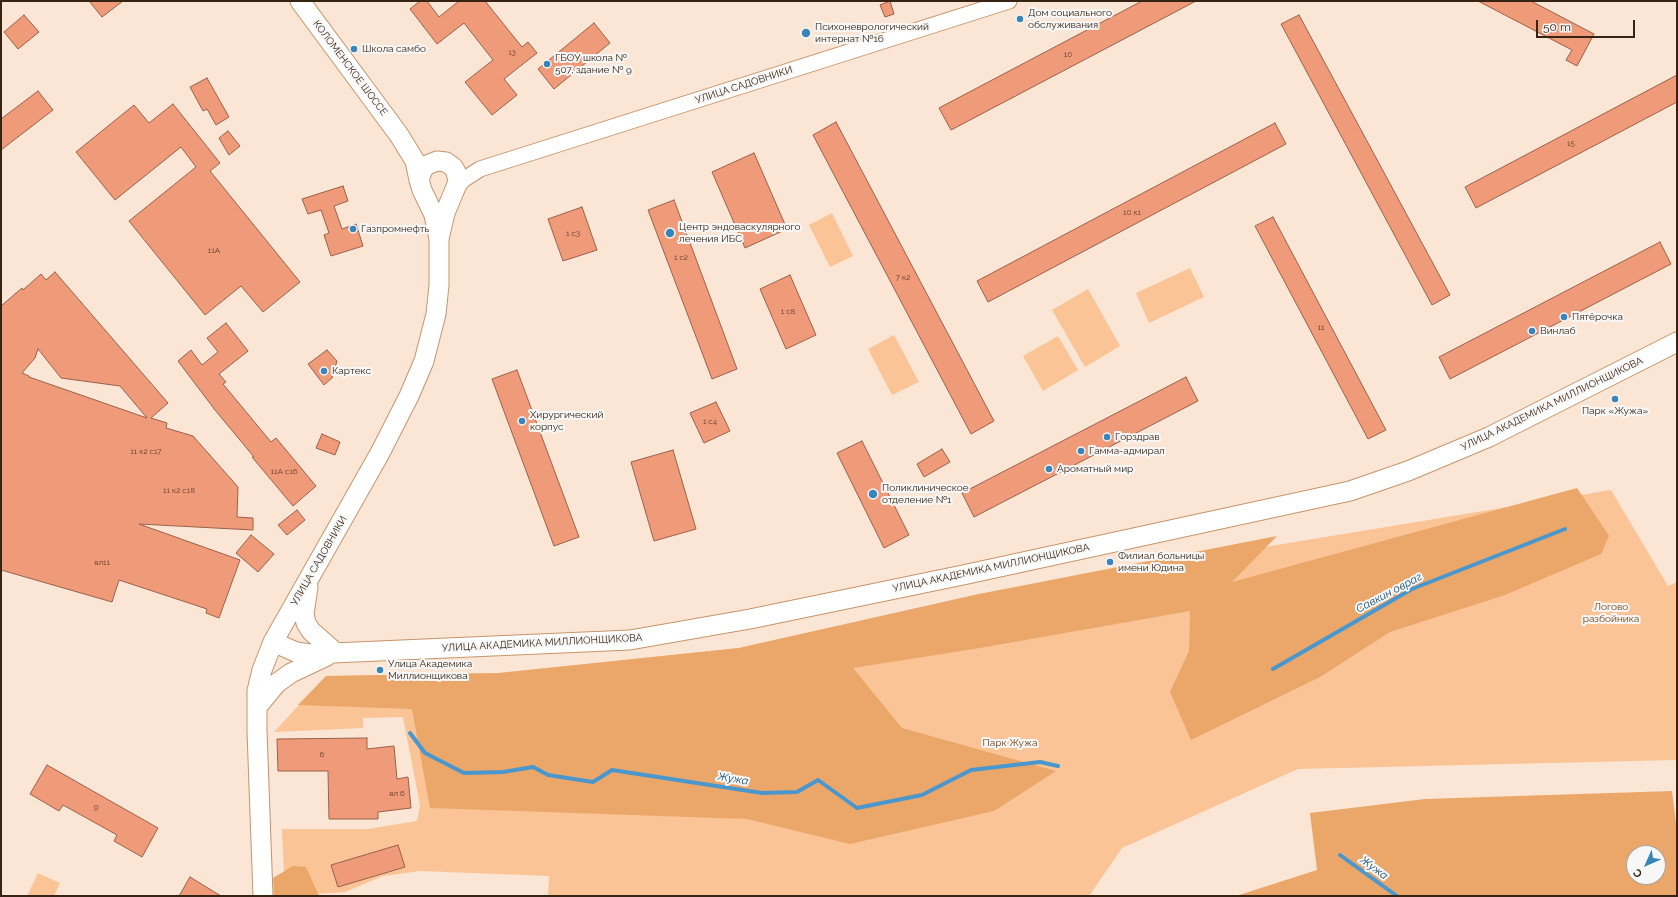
<!DOCTYPE html>
<html>
<head>
<meta charset="utf-8">
<style>
	body { margin:0 }
	#map { position:relative; width:1678px; height:897px; overflow:hidden; background:#fbe6d5; font-family:Raleway,sans-serif }
	canvas { display:block }
	.frame { position:absolute; inset:0; border:2px solid #362312; pointer-events:none }
	.north { position:absolute; left:1626px; top:845px; width:40px; height:40px; box-sizing:border-box; background:#f7f7f7; border:1px solid #aaa29b; border-radius:50%; rotate:225deg; font-size:11px; font-weight:700; line-height:16px; text-align:center; color:#362312 }
	.north::after { content:''; display:block; margin:auto; width:14px; height:18px; background:#3984b8; clip-path:polygon(50% 0,100% 100%,50% 72%,0 100%) }
	.scale { position:absolute; left:1536px; top:20px; width:99px; height:18px; box-sizing:border-box; border:2px solid #362312; border-top:0; padding-left:5px; font-size:12px; line-height:14px; white-space:nowrap; color:#362312; -webkit-text-stroke:3px #f7f7f7; paint-order:stroke }
</style>
</head>
<body>
<div id="map">
<canvas width="1678" height="897"></canvas>
<div class="frame"></div>
<div class="north">С</div>
<div class="scale">50 m</div>
</div>
<script>
const g = document.querySelector('canvas').getContext('2d');
g.lineJoin = 'round';
function fill(path, color) {
  g.fillStyle = color;
  g.fill(path, 'evenodd');
}
function toPath(rows) {
  const path = new Path2D();
  for (const r of rows) {
    path.moveTo(r[0], r[1]);
    for (let i = 2; i < r.length; i += 2) path.lineTo(r[i], r[i + 1]);
  }
  return path;
}
function trace(path, color, width, dash) {
  g.strokeStyle = color;
  g.lineWidth = width;
  g.lineCap = dash ? 'butt' : 'round';
  g.setLineDash(dash || []);
  g.stroke(path);
}
function label(font, color, halo, rows, align = 'center') {
  g.font = font + ' Raleway,sans-serif';
  g.lineWidth = 4;
  g.setLineDash([]);
  g.textBaseline = 'middle';
  g.strokeStyle = halo;
  g.fillStyle = color;
  for (const [text, x, y, turn = 0] of rows) {
    g.save();
    g.translate(x, y);
    g.rotate((+turn || 0) * Math.PI / 180);
    g.textAlign = isNaN(turn) ? turn : align;
    if (halo) g.strokeText(text, 0, 0);
    g.fillText(text, 0, 0);
    g.restore();
  }
}
const green = toPath([
	[832,213,853,256,830,267,809,225],
	[1190,268,1204,297,1149,323,1136,293],
	[1088,289,1120,346,1085,367,1052,310],
	[894,335,919,382,892,395,868,349],
	[1058,336,1078,370,1043,391,1023,356],
	[1611,490,1668,586,1677,582,1677,760,1298,769,1122,848,1089,896,548,896,549,876,420,871,383,876,345,892,285,896,282,829,368,829,417,821,420,805,403,717,363,718,363,728,274,732,326,676,499,673,739,648,979,594],
	[38,873,60,883,54,896,27,896]
]);
const forest = toPath([
	[1577,488,1609,536,1601,554,1505,595,1390,632,1320,677,1191,740,1170,692,1189,651,1190,611,980,648,853,668,902,728,1056,771,994,811,850,844,747,819,430,808,412,709,298,705,326,676,499,673,739,648,979,594,1277,536,1232,582],
	[1672,791,1677,832,1677,896,1236,896,1317,870,1310,813,1425,799],
	[1634,853,1658,853,1658,877,1634,877],
	[293,866,306,867,319,896,274,896,273,878]
]);
const stream = toPath([
	[1273,669,1412,589,1565,529],
	[410,733,425,753,464,773,503,772,533,767,548,775,593,782,612,770,762,793,797,792,818,780,857,808,922,795,971,770,1040,762,1058,766],
	[1340,855,1397,896]
]);
const building = toPath([
	[89,1,123,1,102,17,89,1],
	[420,1,427,1,439,17,459,1,485,1,522,47,528,42,537,53,504,79,517,95,492,115,465,82,493,60,464,23,437,44,410,9,420,1],
	[890,1,894,14,885,17,880,5,890,1],
	[1142,1,1196,1,951,130,939,108,1142,1],
	[1478,1,1531,1,1594,34,1577,66,1566,60,1572,50,1478,1],
	[24,15,39,32,18,49,4,32,24,15],
	[1299,15,1450,295,1432,305,1281,24,1299,15],
	[594,23,610,43,554,89,538,69,594,23],
	[1677,75,1677,102,1476,208,1465,187,1677,75],
	[207,78,229,117,216,125,207,109,203,111,190,87,207,78],
	[38,91,53,110,1,150,1,119,38,91],
	[173,104,220,163,210,171,300,282,263,312,241,286,205,315,129,221,196,167,181,147,115,200,76,152,134,105,149,123,173,104],
	[836,122,994,421,971,434,813,135,836,122],
	[1275,123,1286,144,988,302,977,281,1275,123],
	[228,131,240,146,229,155,219,138,228,131],
	[754,153,787,229,745,248,712,172,754,153],
	[343,186,348,201,334,206,342,229,356,224,363,246,331,256,324,235,329,233,321,210,308,214,302,199,343,186],
	[674,200,737,369,712,379,648,210,674,200],
	[582,207,597,250,563,261,548,219,582,207],
	[1273,217,1386,430,1368,439,1255,226,1273,217],
	[1660,242,1671,264,1450,379,1439,357,1660,242],
	[55,272,168,403,151,418,167,423,166,428,193,436,238,487,237,517,253,518,253,530,139,524,240,560,219,618,206,613,207,609,119,580,112,602,1,570,1,306,22,288,23,290,41,274,46,280,55,272],
	[38,349,61,378,120,386,147,418,29,377,29,376,22,373,35,358,38,349],
	[790,275,816,335,786,349,760,289,790,275],
	[226,323,248,351,219,374,226,382,223,384,271,442,276,438,316,486,293,506,252,457,254,457,215,410,178,361,191,350,202,365,218,352,207,338,226,323],
	[327,350,337,361,332,378,324,385,308,364,327,350],
	[517,370,579,537,554,546,492,379,517,370],
	[1186,377,1198,401,974,517,962,493,1186,377],
	[716,402,730,431,704,443,690,413,716,402],
	[322,434,340,442,335,455,316,448,322,434],
	[862,441,909,535,884,548,837,453,862,441],
	[942,449,950,462,924,477,917,464,942,449],
	[673,450,696,529,654,541,631,462,673,450],
	[297,510,305,520,287,535,278,525,297,510],
	[251,535,274,554,258,572,236,553,251,535],
	[367,738,367,749,394,746,397,779,408,777,411,808,378,812,378,819,329,819,328,771,278,771,277,739,367,738],
	[47,765,158,828,142,857,114,841,117,835,63,805,59,811,30,794,47,765],
	[398,845,405,867,338,887,331,865,398,845],
	[190,877,221,896,179,896,190,877]
]);
const minor = toPath([
	[457,187,463,180,480,169,1009,1]
]);
const tertiary = toPath([
	[300,1,399,135,415,161,419,180],
	[308,587,304,614,306,623,311,631,336,653],
	[273,642,296,652,310,654,630,640,750,619,963,575,1350,491,1408,471,1489,437,1677,342],
	[257,707,277,683,291,673,327,656],
	[263,896,257,731,257,691,262,670,273,642,380,453,409,396,424,361,436,314,439,285,439,239,445,213,458,182,456,172,453,167,446,162,437,161,427,165,423,169,419,180,422,190,434,215,439,239]
]);
const markers = [
	[1020,19,4,"#3984b8"],
	[806,33,5,"#3984b8"],
	[354,49,4,"#3984b8"],
	[547,64,4,"#3984b8"],
	[353,229,4,"#3984b8"],
	[670,233,5,"#3984b8"],
	[1564,317,4,"#3984b8"],
	[1532,331,4,"#3984b8"],
	[324,371,4,"#3984b8"],
	[1615,399,4,"#3984b8"],
	[522,421,4,"#3984b8"],
	[1107,437,4,"#3984b8"],
	[1081,451,4,"#3984b8"],
	[1049,469,4,"#3984b8"],
	[873,494,5,"#3984b8"],
	[1110,562,4,"#3984b8"],
	[380,670,4,"#3984b8"]
];
const numberNames = [
	["13",512,53],
	["10",1068,55],
	["15",1571,144],
	["10 к1",1132,213],
	["1 с3",573,234],
	["11А",214,251],
	["1 с2",681,258],
	["7 к2",903,278],
	["1 с8",788,312],
	["11",1321,328],
	["1 с4",710,422],
	["11 к2 с17",146,452],
	["11А с16",284,472],
	["11 к2 с18",179,491],
	["вл11",102,563],
	["6",322,755],
	["вл 6",397,794],
	["9",96,808]
];
const poiNames = [
	["Дом социального",1028,13],
	["обслуживания",1028,25],
	["Психоневрологический",815,27],
	["интернат №16",815,39],
	["Школа самбо",362,49],
	["ГБОУ школа №",555,58],
	["507, здание № 9",555,70],
	["Центр эндоваскулярного",679,227],
	["лечения ИБС",679,239],
	["Газпромнефть",361,229],
	["Пятёрочка",1572,317],
	["Винлаб",1540,331],
	["Картекс",332,371],
	["Парк «Жужа»",1615,411,"center"],
	["Хирургический",530,415],
	["корпус",530,427],
	["Горздрав",1115,437],
	["Гамма-адмирал",1089,451],
	["Ароматный мир",1057,469],
	["Поликлиническое",882,488],
	["отделение №1",882,500],
	["Филиал больницы",1118,556],
	["имени Юдина",1118,568],
	["Улица Академика",388,664],
	["Миллионщикова",388,676]
];
const streetNames = [
	["КОЛОМЕНСКОЕ ШОССЕ",350,68,53],
	["УЛИЦА САДОВНИКИ",744,85,-18],
	["УЛИЦА АКАДЕМИКА МИЛЛИОНЩИКОВА",1552,404,-26],
	["УЛИЦА САДОВНИКИ",319,561,-60],
	["УЛИЦА АКАДЕМИКА МИЛЛИОНЩИКОВА",991,568,-12],
	["УЛИЦА АКАДЕМИКА МИЛЛИОНЩИКОВА",542,643,-3]
];
const parkNames = [
	["Логово",1611,607],
	["разбойника",1611,619],
	["Парк Жужа",1010,743]
];
const waterNames = [
	["Савкин овраг",1389,593,-28],
	["Жужа",733,779,9],
	["Жужа",1374,868,36]
];
fill(green, '#fac496');
fill(forest, '#eba76a');
trace(stream, '#4a97ce', 4);
fill(building, '#ef9a79');
trace(building, '#99614b', 1);
trace(minor, '#c5956b', 17);
trace(tertiary, '#c5956b', 21);
trace(minor, '#fff', 15);
trace(tertiary, '#fff', 19);
for (const [x, y, r, color] of markers) {
  const dot = new Path2D();
  dot.arc(x, y, r, 0, 2 * Math.PI);
  g.fillStyle = color;
  g.fill(dot);
  trace(dot, '#f7f7f7', 1.5);
}
label('8px', '#64412c', null, numberNames);
label('10px', '#362312', '#f7f7f7', poiNames, 'left');
label('10px', '#362312', '#f7f7f7', streetNames);
label('10px', '#6c4011', '#f7f7f7', parkNames);
label('italic 11px', '#0b486d', '#f7f7f7', waterNames);
</script>
</body>
</html>
